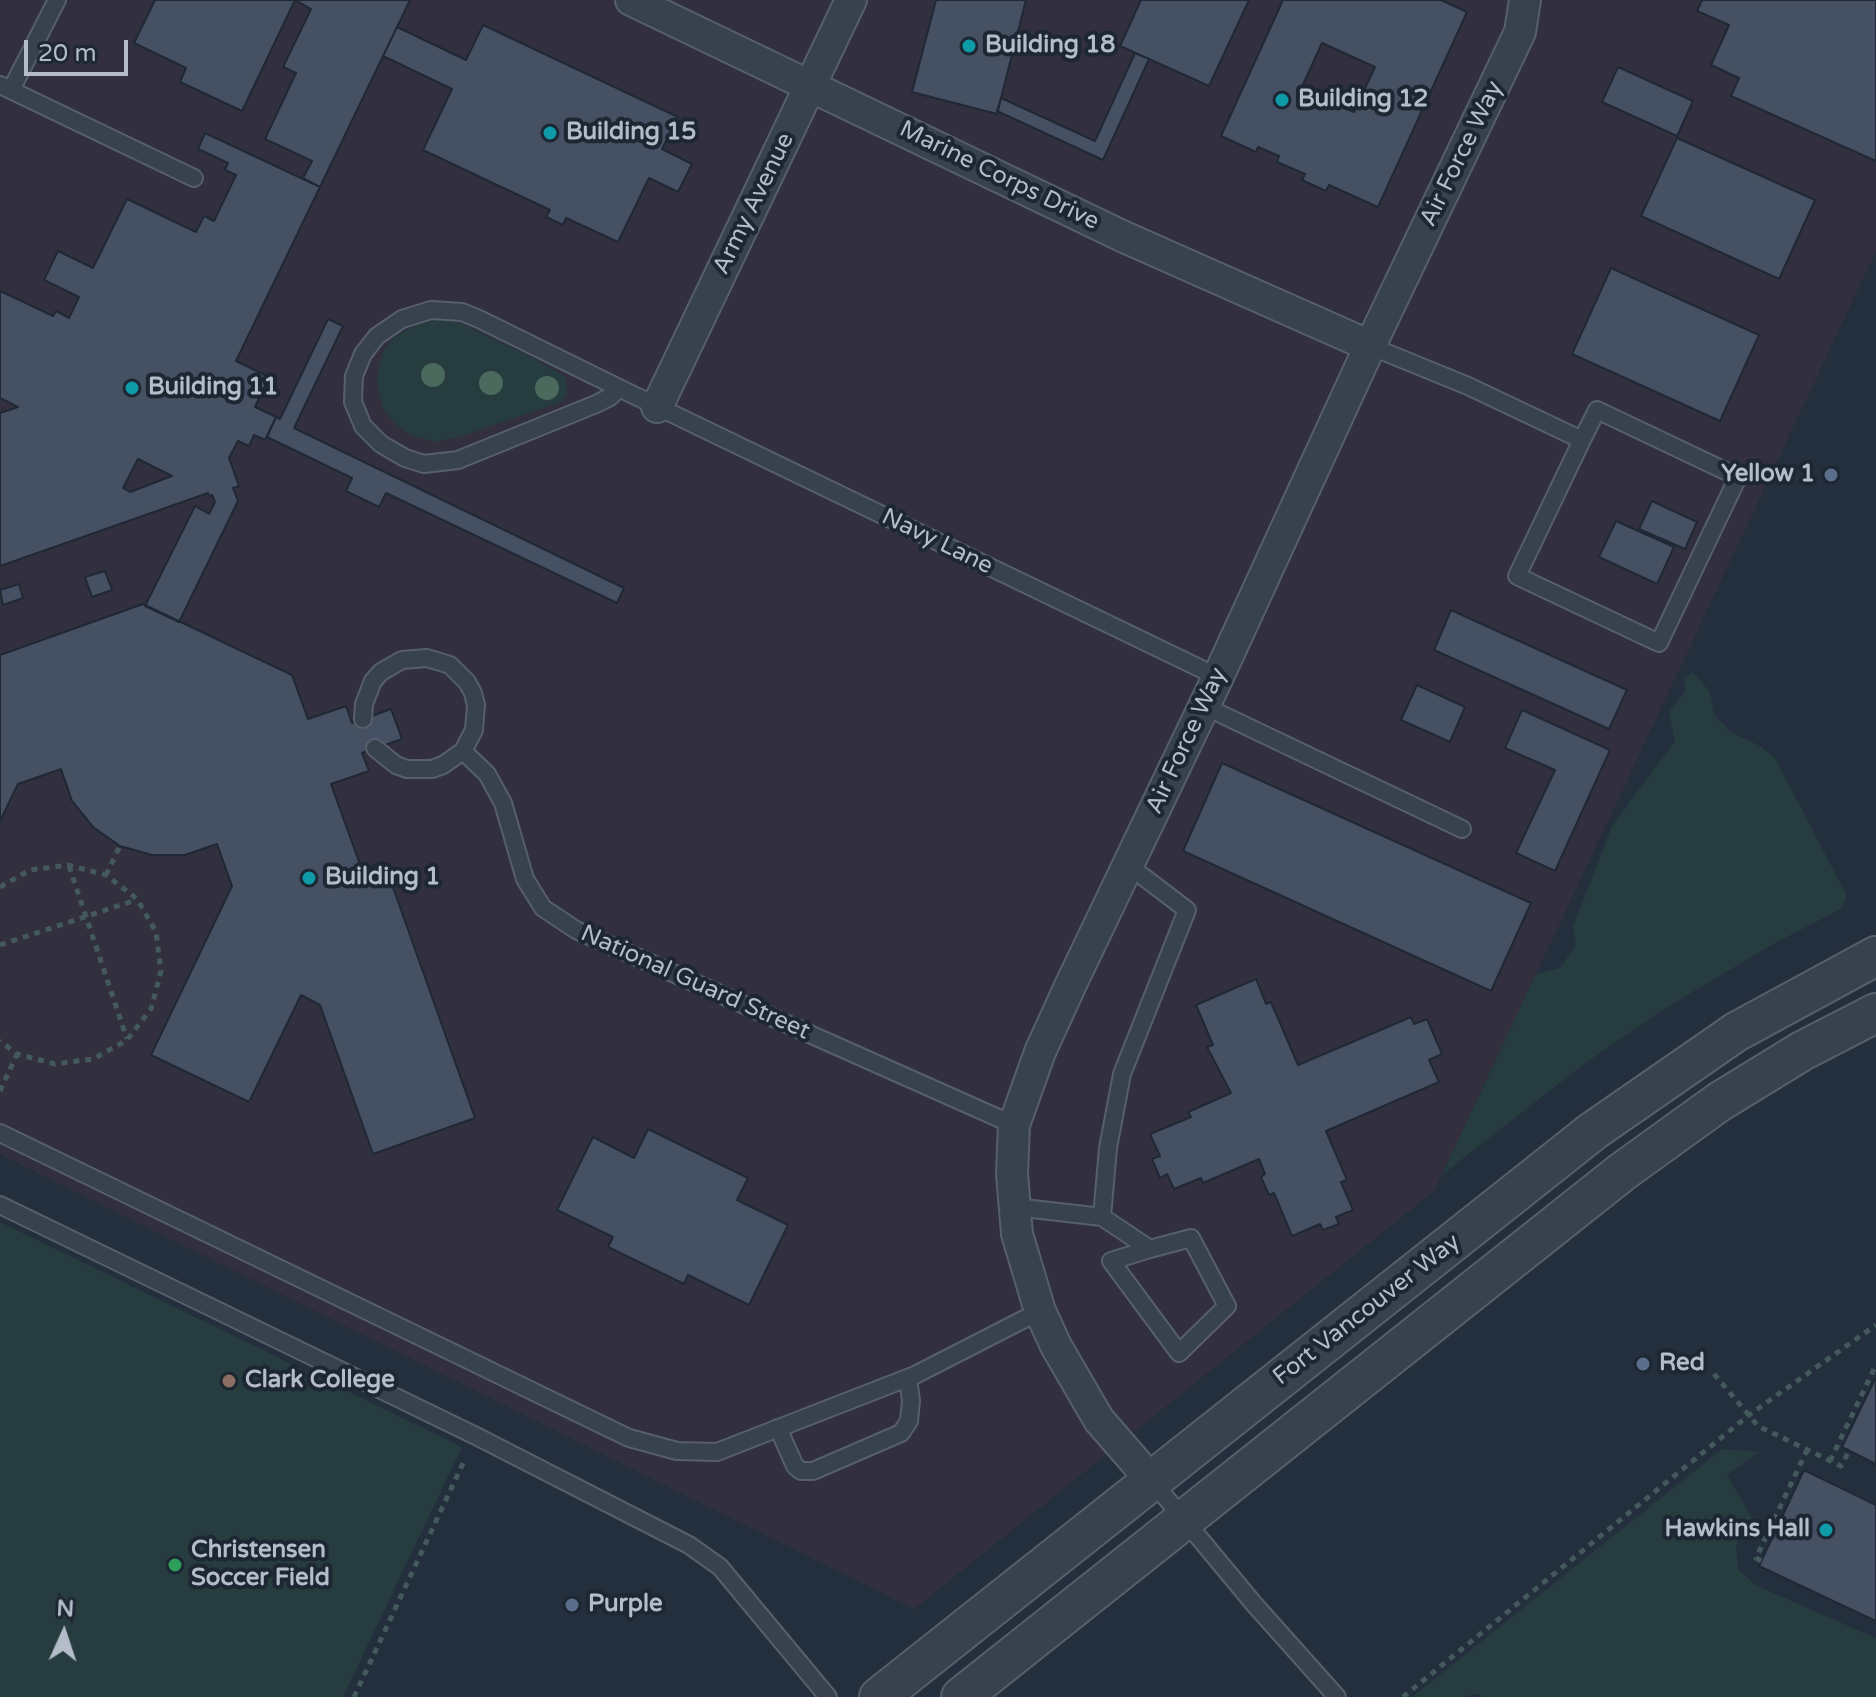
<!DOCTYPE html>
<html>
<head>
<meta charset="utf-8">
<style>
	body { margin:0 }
	#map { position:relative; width:1876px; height:1697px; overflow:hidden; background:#242f3e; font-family:"Varela Round",sans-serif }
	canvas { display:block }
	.north { position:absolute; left:24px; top:1593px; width:80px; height:80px; -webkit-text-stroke:6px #1d2633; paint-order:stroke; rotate:3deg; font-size:22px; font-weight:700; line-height:32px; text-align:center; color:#b4bcc9 }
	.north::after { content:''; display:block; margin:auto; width:28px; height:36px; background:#b4bcc9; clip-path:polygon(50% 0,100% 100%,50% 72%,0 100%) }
	.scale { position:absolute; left:24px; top:40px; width:104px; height:36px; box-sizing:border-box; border:4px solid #b4bcc9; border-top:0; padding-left:10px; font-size:24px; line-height:28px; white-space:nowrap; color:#b4bcc9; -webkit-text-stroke:6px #1d2633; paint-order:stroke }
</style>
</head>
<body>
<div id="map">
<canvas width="1876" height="1697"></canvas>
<div class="north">N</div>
<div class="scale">20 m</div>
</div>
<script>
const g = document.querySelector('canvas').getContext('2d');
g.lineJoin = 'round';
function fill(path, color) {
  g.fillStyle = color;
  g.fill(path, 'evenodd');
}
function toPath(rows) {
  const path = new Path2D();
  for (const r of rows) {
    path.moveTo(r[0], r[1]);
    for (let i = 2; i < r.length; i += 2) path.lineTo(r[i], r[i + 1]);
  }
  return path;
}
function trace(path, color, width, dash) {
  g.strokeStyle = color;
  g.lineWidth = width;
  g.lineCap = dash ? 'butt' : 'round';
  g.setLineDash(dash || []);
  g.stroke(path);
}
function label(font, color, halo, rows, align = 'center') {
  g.font = font + ' "Varela Round",sans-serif';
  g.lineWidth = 8;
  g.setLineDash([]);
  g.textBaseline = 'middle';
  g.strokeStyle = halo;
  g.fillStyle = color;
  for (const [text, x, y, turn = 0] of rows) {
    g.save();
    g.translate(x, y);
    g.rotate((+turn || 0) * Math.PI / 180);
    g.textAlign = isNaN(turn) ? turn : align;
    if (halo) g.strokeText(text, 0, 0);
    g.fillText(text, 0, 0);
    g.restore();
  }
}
const medical = toPath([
	[0,0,1876,0,1876,251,1434,1191,914,1609,0,1154]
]);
const green = toPath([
	[424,319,442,319,461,323,533,358,566,377,567,394,561,402,462,436,436,442,412,436,396,425,383,408,377,384,379,365,384,350,393,338],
	[1693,672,1710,692,1714,715,1731,732,1760,746,1775,758,1847,896,1841,909,1773,944,1664,1009,1584,1064,1442,1175,1536,974,1560,968,1576,945,1573,926,1613,824,1675,741,1669,712,1686,690,1684,678],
	[0,1222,462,1447,343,1697,0,1697],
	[1722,1449,1759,1452,1727,1475,1752,1518,1736,1546,1738,1569,1755,1585,1876,1638,1876,1697,1482,1697,1478,1694,1464,1697,1412,1697]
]);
const building = toPath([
	[155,0,295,0,242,111,180,82,186,68,134,43,155,0],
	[410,0,320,187,303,178,312,161,265,139,296,73,283,67,311,9,295,0,410,0],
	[936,0,1026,0,997,114,912,92,936,0],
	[1141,0,1249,0,1209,86,1120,46,1141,0],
	[1283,0,1441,0,1467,12,1378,207,1329,185,1326,191,1302,180,1305,174,1277,162,1279,156,1258,147,1256,152,1221,136,1283,0],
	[1322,43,1375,67,1354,112,1301,89,1322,43],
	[1702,0,1876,0,1876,161,1731,96,1739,78,1711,65,1729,25,1697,11,1702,0],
	[483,25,678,117,662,149,692,164,678,192,649,178,618,242,566,218,563,225,546,217,550,210,423,150,452,89,383,56,397,27,466,60,483,25],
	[1135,53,1149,59,1103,160,997,111,1001,98,1095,141,1135,53],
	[1618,67,1693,101,1677,136,1602,102,1618,67],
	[205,133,320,187,236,361,269,377,255,407,276,417,265,440,254,435,249,446,238,441,229,458,239,486,233,488,238,501,179,622,145,606,195,506,209,514,215,502,212,495,210,496,208,493,0,566,0,413,18,407,0,398,0,291,53,316,56,311,69,318,79,297,44,280,58,251,93,268,127,199,196,232,204,216,214,221,236,175,225,170,228,163,198,149,205,133],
	[138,459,172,476,130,492,123,488,138,459],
	[1677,138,1815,200,1779,279,1641,216,1677,138],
	[1611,268,1759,335,1720,421,1572,354,1611,268],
	[328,319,343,326,294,428,624,588,617,603,386,493,379,507,346,491,352,478,267,437,276,417,280,419,328,319],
	[1652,501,1697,522,1685,549,1639,529,1652,501],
	[1616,521,1674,547,1657,584,1599,557,1616,521],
	[105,571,112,590,92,597,85,577,105,571],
	[19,584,23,598,3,605,0,590,19,584],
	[143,604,292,675,308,719,346,706,352,723,391,709,402,739,362,753,369,771,331,784,362,870,384,862,475,1118,373,1154,320,1005,301,995,249,1102,151,1055,232,886,217,844,185,855,152,855,120,846,93,827,72,801,61,769,18,784,0,821,0,655,143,604],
	[1451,610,1627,690,1609,729,1434,650,1451,610],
	[1417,685,1465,707,1450,742,1401,720,1417,685],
	[1522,710,1610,750,1555,871,1516,853,1555,770,1505,748,1522,710],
	[1222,763,1531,903,1491,991,1183,851,1222,763],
	[1256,979,1266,1004,1271,1002,1298,1065,1411,1017,1414,1024,1427,1019,1442,1054,1429,1060,1439,1082,1326,1131,1347,1180,1341,1182,1353,1210,1336,1217,1339,1224,1323,1230,1320,1224,1292,1236,1274,1193,1269,1195,1261,1177,1265,1174,1259,1159,1203,1183,1201,1178,1174,1189,1167,1174,1160,1178,1152,1159,1160,1156,1150,1134,1191,1117,1188,1112,1231,1093,1207,1047,1213,1045,1196,1005,1256,979],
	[648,1129,748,1178,737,1200,788,1225,749,1305,688,1275,684,1284,608,1247,613,1237,557,1210,593,1137,634,1158,648,1129],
	[1876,1377,1876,1464,1842,1447,1876,1377],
	[1804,1470,1876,1505,1876,1621,1759,1566,1804,1470]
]);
const path = toPath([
	[69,866,127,1039],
	[106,875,120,846],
	[0,887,30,870,68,865,106,875,137,899,156,932,161,971,151,1009,127,1040,93,1059,55,1064,17,1054,0,1041],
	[0,945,136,900],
	[0,1091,17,1054],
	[1714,1374,1758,1426,1841,1466,1849,1451],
	[1830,1461,1876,1365],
	[1761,1561,1756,1558,1807,1450],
	[354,1697,465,1459],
	[1403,1697,1749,1415,1876,1325]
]);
const service = toPath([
	[0,85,194,178],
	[11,90,57,0],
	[431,310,462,312,479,319,619,388,610,397,596,404,458,460,424,464,405,458,381,444,363,426,353,402,354,376,363,354,377,336,402,319,431,310],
	[1370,346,1468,386,1582,440,1517,576,1659,643,1738,477,1597,410,1582,440],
	[619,388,1218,677],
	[1204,706,1462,829],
	[363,719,364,704,373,681,381,672,402,660,427,658,450,665,467,682,473,693,476,705,474,730,463,751,443,765,432,769,407,769,396,765,375,748],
	[463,751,487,774,503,803,525,879,543,908,576,930,1014,1125],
	[0,1133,629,1438,677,1451,717,1452,915,1375,1040,1311],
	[0,1205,476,1436,689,1545,720,1567,828,1697],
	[1015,1207,1102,1217,1150,1249,1111,1261,1179,1353,1227,1306,1191,1238,1150,1249],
	[1102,1217,1108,1148,1122,1074,1187,910,1128,865],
	[778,1428,795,1466,801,1471,813,1471,901,1433,909,1421,911,1401,908,1378],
	[1152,1481,1254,1604,1337,1697]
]);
const minor = toPath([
	[631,0,1122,236,1370,346],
	[657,407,851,0],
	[1152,1481,1099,1420,1056,1346,1040,1311,1017,1234,1012,1174,1014,1125,1040,1052,1071,984,1218,677,1370,346,1520,32,1525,0]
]);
const tertiary = toPath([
	[879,1697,1593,1131,1736,1032,1876,956],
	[961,1697,1622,1172,1719,1102,1802,1051,1876,1013]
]);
const trees = [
	[433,375],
	[491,383],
	[547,388]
];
const markers = [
	[969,46,8,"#0f9aa8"],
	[1282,100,8,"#0f9aa8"],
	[550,133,8,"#0f9aa8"],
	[132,388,8,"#0f9aa8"],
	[1831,475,8,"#5c6f8a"],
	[309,878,8,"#0f9aa8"],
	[1643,1364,8,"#5c6f8a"],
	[229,1381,8,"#8d6e63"],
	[1826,1530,8,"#0f9aa8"],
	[175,1565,8,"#2e9e5b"],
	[572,1605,8,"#5c6f8a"]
];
const poiNames = [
	["Building 18",985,46],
	["Building 12",1298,100],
	["Building 15",566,133],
	["Building 11",148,388],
	["Yellow 1",1815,475,"right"],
	["Building 1",325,878],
	["Red",1659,1364],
	["Clark College",245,1381],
	["Hawkins Hall",1810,1530,"right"],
	["Christensen",191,1551],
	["Soccer Field",191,1579],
	["Purple",588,1605]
];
const streetNames = [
	["Air Force Way",1462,154,-64],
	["Marine Corps Drive",999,176,26],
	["Army Avenue",754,204,-64],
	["Navy Lane",937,542,26],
	["Air Force Way",1187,741,-65],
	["National Guard Street",695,983,24],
	["Fort Vancouver Way",1367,1310,-38]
];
fill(medical, '#32303f');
fill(green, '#263c3f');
fill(building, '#455162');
trace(building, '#1f2835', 2);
trace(service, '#565f6c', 20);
trace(minor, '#565f6c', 34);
trace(tertiary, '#565f6c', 42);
trace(path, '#44595c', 5, [6, 6]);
trace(service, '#38414e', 16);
trace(minor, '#38414e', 30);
trace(tertiary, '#38414e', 38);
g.fillStyle = '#4b6a5d';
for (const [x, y] of trees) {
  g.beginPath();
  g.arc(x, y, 12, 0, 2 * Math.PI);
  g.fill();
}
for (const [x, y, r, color] of markers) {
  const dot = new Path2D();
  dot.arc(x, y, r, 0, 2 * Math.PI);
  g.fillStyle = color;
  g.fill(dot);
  trace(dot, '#1d2633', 3);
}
label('bold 24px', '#b4bcc9', '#1d2633', poiNames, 'left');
label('24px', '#b4bcc9', '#1d2633', streetNames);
</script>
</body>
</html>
